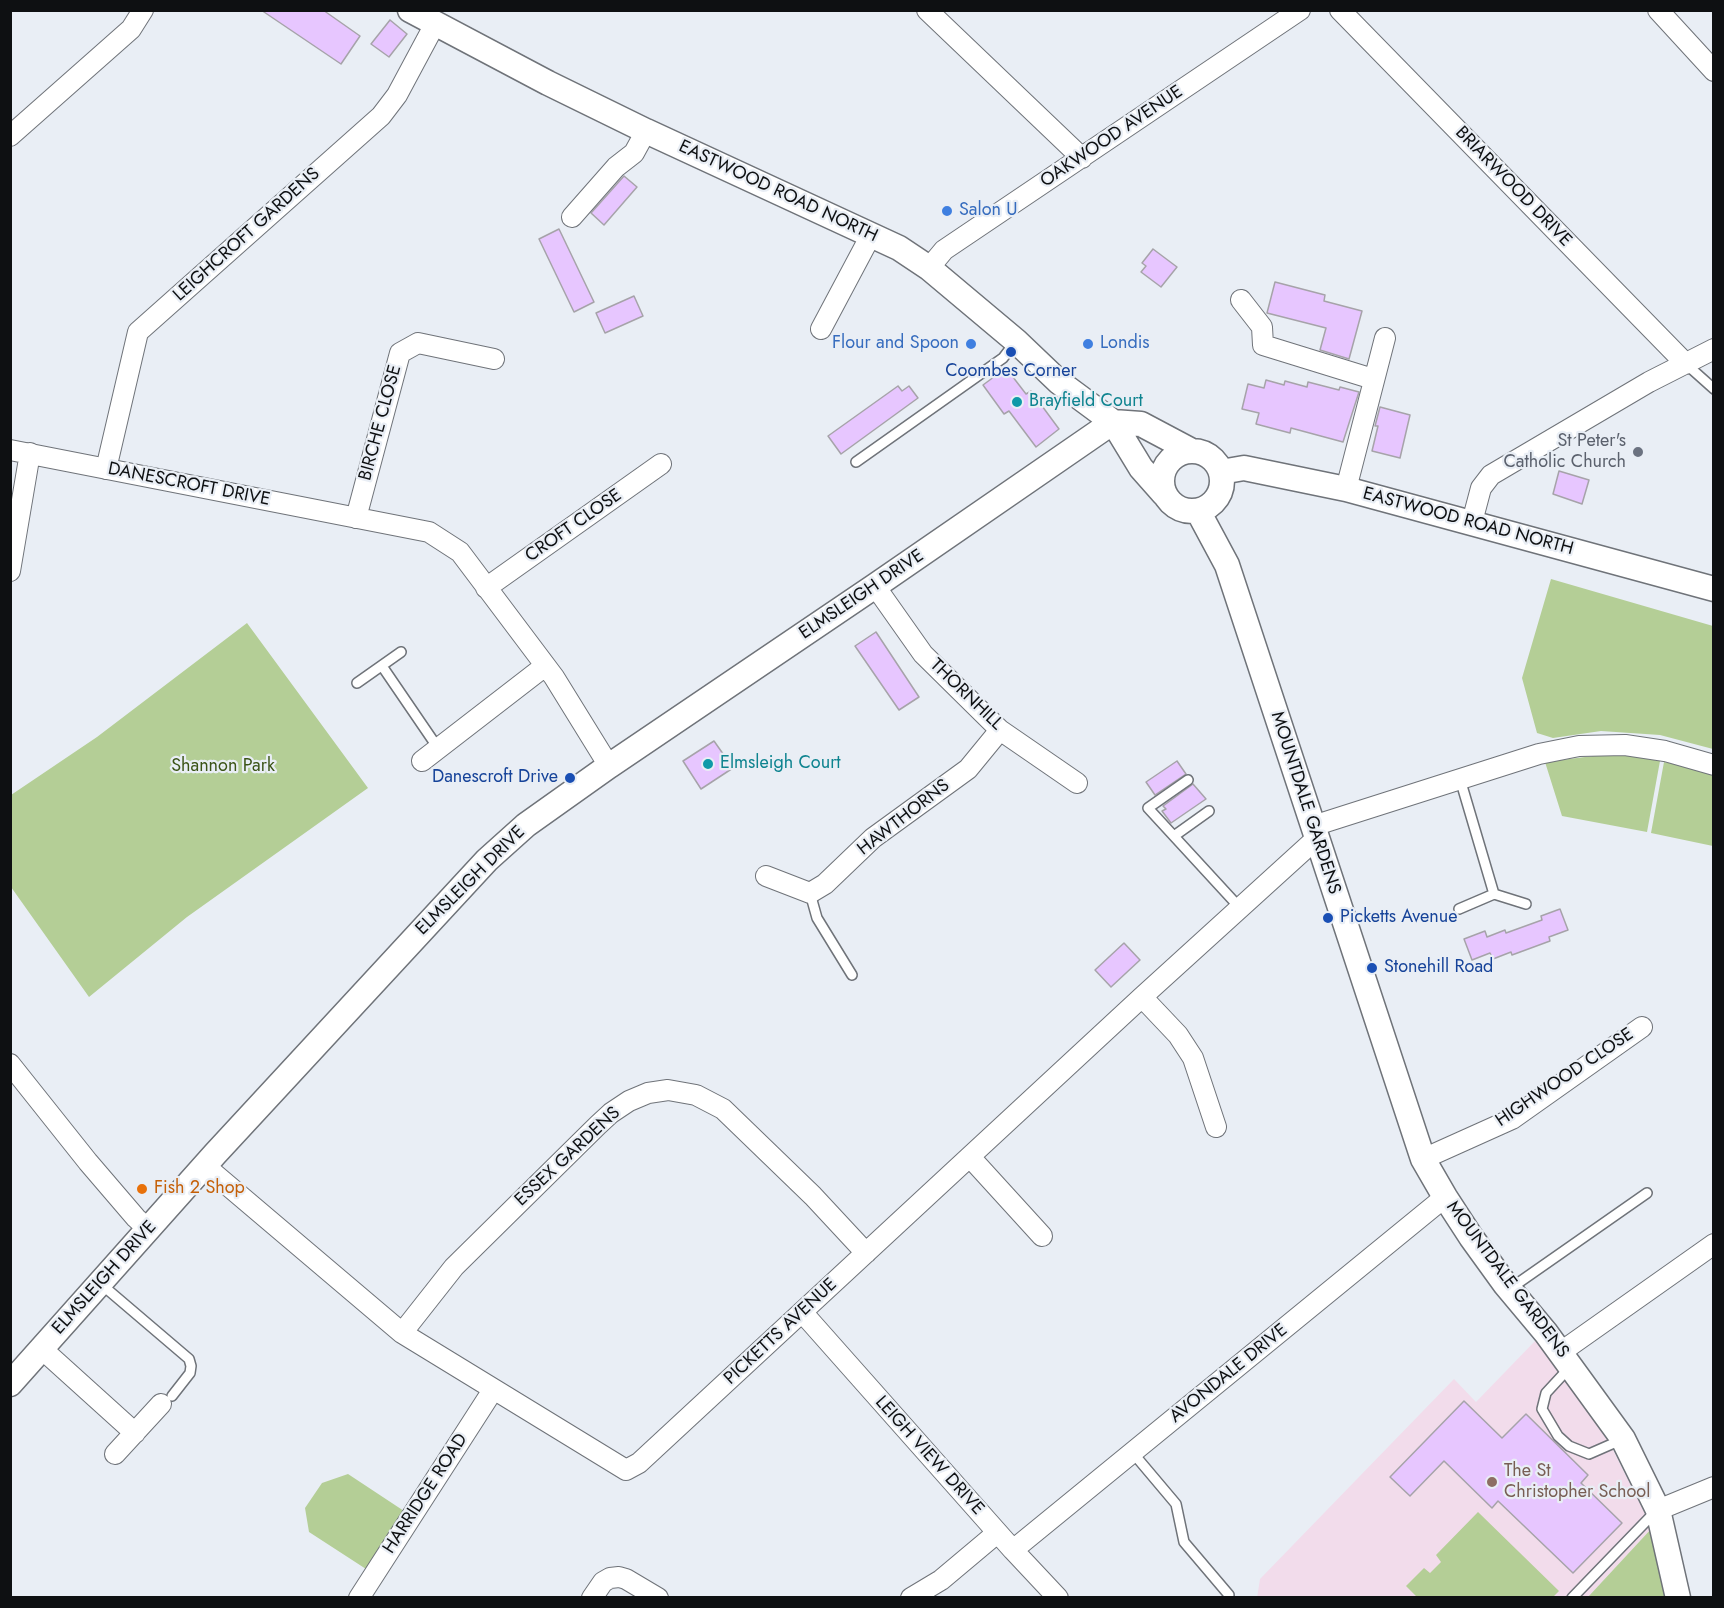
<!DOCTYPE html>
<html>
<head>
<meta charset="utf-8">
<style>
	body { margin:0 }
	#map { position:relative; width:1724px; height:1608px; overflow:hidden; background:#e9eef5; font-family:Jost,sans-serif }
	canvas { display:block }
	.frame { position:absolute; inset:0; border:12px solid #0e1012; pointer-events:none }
</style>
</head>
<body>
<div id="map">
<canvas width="1724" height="1608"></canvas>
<div class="frame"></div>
</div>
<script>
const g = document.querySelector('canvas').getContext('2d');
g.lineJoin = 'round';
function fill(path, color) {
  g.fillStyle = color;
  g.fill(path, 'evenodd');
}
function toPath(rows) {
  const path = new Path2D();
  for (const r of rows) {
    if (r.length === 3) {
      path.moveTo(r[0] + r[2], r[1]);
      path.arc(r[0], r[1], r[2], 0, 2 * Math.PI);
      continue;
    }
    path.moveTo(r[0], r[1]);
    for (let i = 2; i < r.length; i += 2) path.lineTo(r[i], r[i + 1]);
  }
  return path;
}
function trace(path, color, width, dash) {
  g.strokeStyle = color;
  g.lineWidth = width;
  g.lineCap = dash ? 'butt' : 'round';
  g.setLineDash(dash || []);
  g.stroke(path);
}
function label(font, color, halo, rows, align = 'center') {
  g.font = font + ' Jost,sans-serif';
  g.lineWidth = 4.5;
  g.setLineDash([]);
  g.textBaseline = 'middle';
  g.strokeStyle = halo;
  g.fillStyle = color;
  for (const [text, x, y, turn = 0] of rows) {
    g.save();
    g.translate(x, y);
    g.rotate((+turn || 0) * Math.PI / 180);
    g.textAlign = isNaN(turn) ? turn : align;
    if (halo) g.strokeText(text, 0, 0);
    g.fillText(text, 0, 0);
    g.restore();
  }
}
const education = toPath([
	[1536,1340,1563,1375,1611,1446,1652,1528,1588,1597,1257,1598,1260,1579,1454,1379,1476,1402]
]);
const green = toPath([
	[1551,579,1713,626,1713,749,1660,735,1601,731,1553,738,1537,733,1522,678],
	[247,623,368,788,187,917,89,997,11,887,11,795,97,737],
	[1593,756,1630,756,1660,761,1647,832,1562,816,1545,762],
	[1664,762,1697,769,1713,776,1713,846,1651,833],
	[348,1474,404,1511,366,1569,309,1532,305,1508,322,1483],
	[1478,1512,1559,1591,1553,1597,1417,1597,1406,1586,1424,1568,1430,1573,1441,1562,1436,1555],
	[1652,1528,1671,1597,1588,1597]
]);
const building = toPath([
	[261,10,323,10,360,36,341,64,261,10],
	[390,20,407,34,389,57,371,44,390,20],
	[624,176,637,187,604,225,591,213,624,176],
	[559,229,594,302,574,312,539,239,559,229],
	[1153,249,1177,267,1161,287,1141,272,1146,266,1142,263,1153,249],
	[1275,282,1325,295,1324,301,1362,311,1349,359,1320,350,1326,328,1267,313,1275,282],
	[634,296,643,316,605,333,596,313,634,296],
	[1006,368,1026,394,1031,391,1059,429,1036,447,1009,411,1004,414,983,385,1006,368],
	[1266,380,1284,385,1285,381,1307,387,1308,382,1339,390,1340,387,1359,392,1343,442,1291,428,1290,433,1256,424,1259,413,1242,409,1248,384,1264,388,1266,380],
	[898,386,902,391,909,386,918,398,841,454,828,436,898,386],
	[1380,407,1410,415,1400,458,1372,451,1378,426,1375,426,1380,407],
	[1559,471,1589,480,1582,504,1553,494,1559,471],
	[876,632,919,697,899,710,855,646,876,632],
	[714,741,733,768,701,789,683,761,714,741],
	[1177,761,1186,774,1155,795,1146,782,1177,761],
	[1193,784,1206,799,1171,823,1162,811,1166,809,1163,806,1193,784],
	[1560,909,1568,930,1549,937,1550,941,1512,955,1511,952,1493,959,1490,953,1472,960,1464,939,1485,931,1487,937,1505,930,1506,933,1542,920,1541,916,1560,909],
	[1124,943,1140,960,1111,987,1095,970,1124,943],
	[1464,1401,1502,1438,1526,1414,1588,1475,1581,1483,1622,1523,1573,1573,1498,1501,1492,1508,1444,1461,1410,1496,1390,1477,1464,1401]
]);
const service = toPath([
	[1686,364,1714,389],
	[856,462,1003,358,1016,341],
	[382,666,438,748],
	[357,683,401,652],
	[1460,779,1494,894],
	[1188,780,1148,808,1240,908],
	[1174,836,1209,811],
	[810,893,817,918,852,975],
	[1459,909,1494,894,1526,904],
	[101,1284,189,1359,191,1366,190,1373,172,1396],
	[1511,1288,1647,1193],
	[1570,1367,1546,1393,1542,1409,1558,1436,1569,1446,1589,1454,1621,1440],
	[1133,1453,1176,1504,1184,1542,1229,1595],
	[1572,1598,1656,1511]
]);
const minor = toPath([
	[927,10,1082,158],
	[1340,10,1686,364],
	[1658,10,1714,71],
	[10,136,131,29,143,10],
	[572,217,616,167,634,153,646,131],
	[929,268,944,250,1300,10],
	[1241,300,1262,327,1263,345,1373,379],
	[821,329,871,235],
	[10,450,429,532,460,552,554,677,609,766],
	[106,469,138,332,381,116,397,95,435,24],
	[1346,489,1385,338],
	[356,518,400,353,418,343,494,359],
	[1472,522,1481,488,1491,475,1649,382,1714,349],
	[10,571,30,453],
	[875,586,923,654,1000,730,1077,783],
	[486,588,661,464],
	[422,761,545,666],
	[1313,826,1539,754,1579,746,1625,745,1665,751,1714,765],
	[766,876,810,893,825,884,873,838,968,769,1000,730],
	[1142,997,1178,1035,1193,1058,1216,1127],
	[10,1064,88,1162,136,1218,148,1229],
	[970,1157,1042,1236],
	[1423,1159,1512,1119,1642,1027],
	[205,1166,402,1333,626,1470,639,1463,1142,997,1317,838],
	[802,1312,1013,1550,1058,1598],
	[402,1333,454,1267,598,1125,611,1113,629,1101,648,1093,668,1090,696,1095,723,1109,813,1196,866,1253],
	[42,1349,135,1433],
	[1561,1352,1714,1244],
	[115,1454,161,1404],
	[1658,1510,1714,1487],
	[1013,1550,1445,1197],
	[359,1598,493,1390],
	[592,1598,603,1582,610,1578,619,1577,626,1579,658,1598],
	[911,1598,941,1580,997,1533]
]);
const tertiary = toPath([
	[410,10,548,83,646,131,899,248,929,268,1016,341,1059,382,1113,422,1141,468,1164,494],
	[1113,422,1141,424,1190,450],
	[1192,481,30],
	[1221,472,1244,468,1346,489,1714,589],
	[1198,511,1227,565,1423,1159,1445,1197,1471,1237,1505,1284,1546,1333,1623,1439,1658,1510,1678,1598],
	[10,1384,215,1154,487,860,526,825,609,766,875,586,1113,422]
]);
const markers = [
	[947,211,6,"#3f7fe0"],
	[971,344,6,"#3f7fe0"],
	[1088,344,6,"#3f7fe0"],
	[1011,352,6,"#1a4fb4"],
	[1017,402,6,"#0f9aa8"],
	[1638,452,6,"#6b7280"],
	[708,764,6,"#0f9aa8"],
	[570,778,6,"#1a4fb4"],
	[1328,918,6,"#1a4fb4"],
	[1372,968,6,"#1a4fb4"],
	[142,1189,6,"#e8710a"],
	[1492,1482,6,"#8d6e63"]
];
const streetNames = [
	["OAKWOOD AVENUE",1112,137,-34],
	["BRIARWOOD DRIVE",1513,187,46],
	["EASTWOOD ROAD NORTH",778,192,25],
	["LEIGHCROFT GARDENS",247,235,-42],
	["BIRCHE CLOSE",381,423,-75],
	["DANESCROFT DRIVE",189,485,11],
	["EASTWOOD ROAD NORTH",1468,522,15],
	["CROFT CLOSE",574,526,-35],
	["ELMSLEIGH DRIVE",862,595,-34],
	["THORNHILL",966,695,44],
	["MOUNTDALE GARDENS",1305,803,72],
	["HAWTHORNS",904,818,-38],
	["ELMSLEIGH DRIVE",471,881,-45],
	["HIGHWOOD CLOSE",1565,1078,-34],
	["ESSEX GARDENS",568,1157,-43],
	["ELMSLEIGH DRIVE",105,1278,-48],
	["MOUNTDALE GARDENS",1507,1280,53],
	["PICKETTS AVENUE",781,1332,-43],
	["AVONDALE DRIVE",1229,1374,-39],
	["LEIGH VIEW DRIVE",929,1456,48],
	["HARRIDGE ROAD",426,1494,-57]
];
const shopNames = [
	["Salon U",959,211],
	["Flour and Spoon",959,344,"right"],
	["Londis",1100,344]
];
const transitNames = [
	["Coombes Corner",1011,372,"center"],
	["Danescroft Drive",558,778,"right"],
	["Picketts Avenue",1340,918],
	["Stonehill Road",1384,968]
];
const cultureNames = [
	["Brayfield Court",1029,402],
	["Elmsleigh Court",720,764]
];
const worshipNames = [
	["St Peter's",1626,442],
	["Catholic Church",1626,463]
];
const parkNames = [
	["Shannon Park",223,767]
];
const foodNames = [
	["Fish 2 Shop",154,1189]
];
const educationNames = [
	["The St",1504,1472],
	["Christopher School",1504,1493]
];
fill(education, '#f2dceb');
fill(green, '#b4ce96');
fill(building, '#e7c6ff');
trace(building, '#a6a3a9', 1.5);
trace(service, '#6f7379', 12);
trace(minor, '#6f7379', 22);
trace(tertiary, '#6f7379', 27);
trace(service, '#fff', 9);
trace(minor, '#fff', 20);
trace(tertiary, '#fff', 24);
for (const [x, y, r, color] of markers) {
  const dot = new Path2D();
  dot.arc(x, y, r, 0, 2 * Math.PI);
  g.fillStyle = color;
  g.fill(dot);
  trace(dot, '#e9eef5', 2);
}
label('18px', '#0e1012', '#e9eef5', streetNames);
label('18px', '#366cbe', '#e9eef5', shopNames, 'left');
label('18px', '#164399', '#e9eef5', transitNames, 'left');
label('18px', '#0d838f', '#e9eef5', cultureNames, 'left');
label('18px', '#5b616d', '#e9eef5', worshipNames, 'right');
label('18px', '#3b5416', '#e9eef5', parkNames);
label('18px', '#c56008', '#e9eef5', foodNames, 'left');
label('18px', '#785e54', '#e9eef5', educationNames, 'left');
</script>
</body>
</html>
